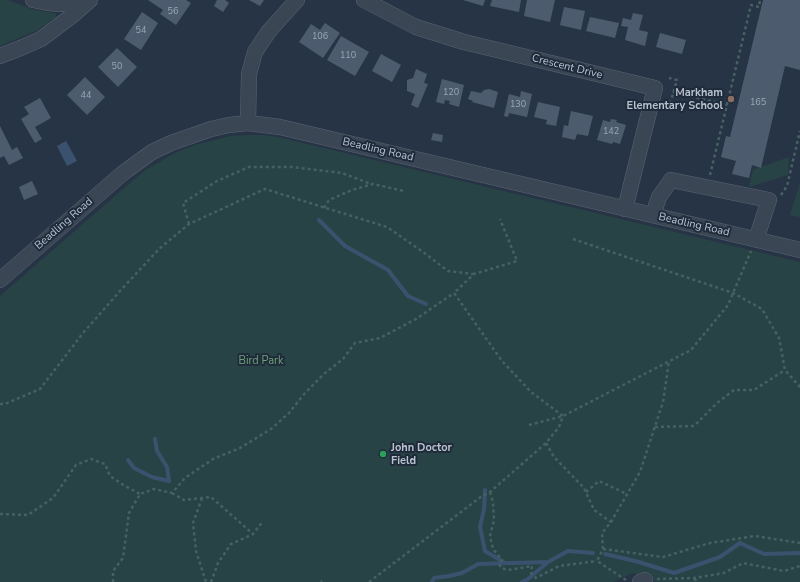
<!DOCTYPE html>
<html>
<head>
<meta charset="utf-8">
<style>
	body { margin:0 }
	canvas { display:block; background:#263445 }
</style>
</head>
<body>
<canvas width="800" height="582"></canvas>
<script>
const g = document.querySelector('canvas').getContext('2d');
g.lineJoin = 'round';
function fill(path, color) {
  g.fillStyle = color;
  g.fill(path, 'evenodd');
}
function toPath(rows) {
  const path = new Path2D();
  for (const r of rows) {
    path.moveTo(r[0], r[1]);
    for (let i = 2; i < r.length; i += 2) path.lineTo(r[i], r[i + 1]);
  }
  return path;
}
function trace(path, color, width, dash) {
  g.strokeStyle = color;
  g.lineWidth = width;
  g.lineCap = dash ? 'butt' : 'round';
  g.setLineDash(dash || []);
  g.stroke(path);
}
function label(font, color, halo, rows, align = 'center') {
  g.font = font + ' "Nunito Sans",sans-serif';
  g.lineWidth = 4;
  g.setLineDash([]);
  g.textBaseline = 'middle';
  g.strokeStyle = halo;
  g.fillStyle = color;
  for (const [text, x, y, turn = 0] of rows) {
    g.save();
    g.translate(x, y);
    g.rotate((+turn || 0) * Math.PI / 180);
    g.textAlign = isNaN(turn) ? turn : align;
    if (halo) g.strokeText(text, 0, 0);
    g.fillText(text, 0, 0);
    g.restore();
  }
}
const green = toPath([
	[0,0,8,0,34,10,54,13,56,13,56,17,36,31,0,46],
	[246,135,262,135,278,137,800,262,800,582,657,582,633,573,613,582,0,582,0,296,144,171,175,153,195,145,231,136],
	[789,157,788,175,749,187,753,170],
	[800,183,800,217,790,215]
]);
const water = toPath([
	[66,141,77,161,67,166,57,146]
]);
const stream = toPath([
	[319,220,345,246,388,270,408,296,426,304],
	[128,460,134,468,152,477,169,481,167,467,157,451,155,439],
	[485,490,484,509,480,527,485,551,505,563],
	[605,554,639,562,674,573,720,557,740,543,764,554,800,553],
	[432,582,434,578,449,576,462,573,478,564,548,562],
	[522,582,528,579,548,562,568,551,593,553]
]);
const building = toPath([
	[148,0,186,0,191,3,176,25,160,14,163,10],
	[217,0,225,0,229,3,223,12,214,6],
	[249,0,264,0,260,6],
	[463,0,485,0,483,6],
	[492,0,521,0,519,12,490,6],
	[527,0,555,0,550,22,524,16],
	[763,0,800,0,800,70,785,66,761,168,752,165,749,178,732,174,736,161,721,157,726,136,730,137],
	[564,7,585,11,581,30,560,25],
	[142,12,158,23,141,50,124,39],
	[633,13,643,15,639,30,648,32,645,46,625,40,628,27,621,26,623,18,631,20],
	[590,17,619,23,615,38,586,31],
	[325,23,340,33,323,58,299,42,311,24,320,30],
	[660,33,686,40,682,54,656,47],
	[341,36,369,52,355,76,327,60],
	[117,48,137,67,118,87,98,67],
	[381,54,401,65,392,82,372,71],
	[416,69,427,74,424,83,428,84,418,108,411,105,415,94,407,91,407,80,413,78],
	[85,77,105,97,87,115,67,95],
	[442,79,464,85,459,107,449,104,450,101,445,100,444,104,436,102],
	[489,89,498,92,494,108,472,102,473,101,468,99,471,91,481,93,484,90],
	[521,91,532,94,527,117,509,113,508,117,504,116,509,94,520,97],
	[40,98,51,118,35,127,42,139,35,143,21,119,29,114,24,107],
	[538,102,560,107,556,126,546,124,547,120,534,117],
	[571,111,593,116,588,136,577,134,575,140,562,137,564,125,568,126],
	[611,119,617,120,616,122,626,125,620,144,613,142,612,144,597,140,603,120,610,122],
	[0,126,12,150,17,147,23,158,9,165,4,156,0,158],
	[433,133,443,135,442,142,431,140],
	[32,181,38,194,24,200,19,187]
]);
const path = toPath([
	[673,92,727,105],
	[665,102,670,104,677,80,669,78],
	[710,175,751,5,759,7,760,0],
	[781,195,787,186,800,131],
	[324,208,329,200,352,190,373,184,404,191],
	[189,224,183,203,217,181,249,167,292,167,342,173,371,184],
	[573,239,733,293,762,309,779,338,785,370,800,387],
	[0,404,5,404,40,389,83,333,120,291,159,249,189,224,265,189,387,227,423,252,448,271,474,274],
	[529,425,563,416,691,350,728,305,751,251],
	[655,427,694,426,717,403,734,390,754,390,785,370],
	[546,443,554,457,584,488,594,510,611,522],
	[490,492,493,502,494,520,490,536,493,549,502,560,499,563,501,568,508,570,532,566,531,573,536,578,559,566,597,561],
	[586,492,599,481,627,494],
	[172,493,184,500,211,497,253,534],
	[202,498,193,523,196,551,206,582],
	[0,514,28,515,53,498,76,465,91,459,105,464,110,476,125,486,140,494],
	[603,549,663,557,710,543,755,536,800,543],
	[657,579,694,578,724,573,743,563,784,571,800,566],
	[694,579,699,582],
	[626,580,597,561,603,549,602,533,611,522,640,472,663,402,669,361],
	[113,582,113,571,123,558,129,513,140,494,154,489,172,493,185,478,213,459,240,448,271,429,289,413,305,393,324,374,343,359,355,343,380,338,416,319,454,293],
	[211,582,218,563,231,544,253,534,263,521],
	[321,582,322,581],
	[369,582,482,496,490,492,546,443,559,427,563,416,531,392,502,361,454,293,474,274,517,261,500,219]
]);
const minor = toPath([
	[33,0,48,3,59,4,87,3],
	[364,0,416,27,464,42,655,88,625,209],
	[0,56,23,47,41,39,73,15,90,0],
	[248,123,249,74,255,52,269,31,297,0],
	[653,215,659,197,671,180,769,200,756,240],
	[0,280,123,173,152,152,171,143,211,129,229,125,248,123,280,127,800,250],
	[640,582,645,580]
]);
const markers = [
	[731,99,4,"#8d6e63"],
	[383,454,4,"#2e9e5b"]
];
const numberNames = [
	["56",173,12],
	["54",141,31],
	["106",320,37],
	["110",348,56],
	["50",117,67],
	["120",451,93],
	["44",86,96],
	["165",758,103],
	["130",518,105],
	["142",611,132]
];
const streetNames = [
	["Crescent Drive",567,67,14],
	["Beadling Road",378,150,13],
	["Beadling Road",64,224,-41],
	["Beadling Road",694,225,13]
];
const poiNames = [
	["Markham",723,93],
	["Elementary School",723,106],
	["John Doctor",391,448,"left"],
	["Field",391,461,"left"]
];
const parkNames = [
	["Bird Park",261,361]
];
fill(green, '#284346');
fill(water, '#3b526e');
trace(stream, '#3b526e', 4);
fill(building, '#4c5b6e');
trace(minor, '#596472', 16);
trace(path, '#476062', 2.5, [3, 3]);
trace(minor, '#3b4654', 15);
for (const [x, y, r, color] of markers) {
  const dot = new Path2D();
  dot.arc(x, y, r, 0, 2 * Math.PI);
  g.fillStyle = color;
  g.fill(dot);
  trace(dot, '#1f2b3a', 1.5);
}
label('9px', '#9da8b6', null, numberNames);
label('11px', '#b8c1ce', '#1f2b3a', streetNames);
label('bold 11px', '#b8c1ce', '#1f2b3a', poiNames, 'right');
label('11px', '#6ea078', '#1f2b3a', parkNames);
</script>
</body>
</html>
